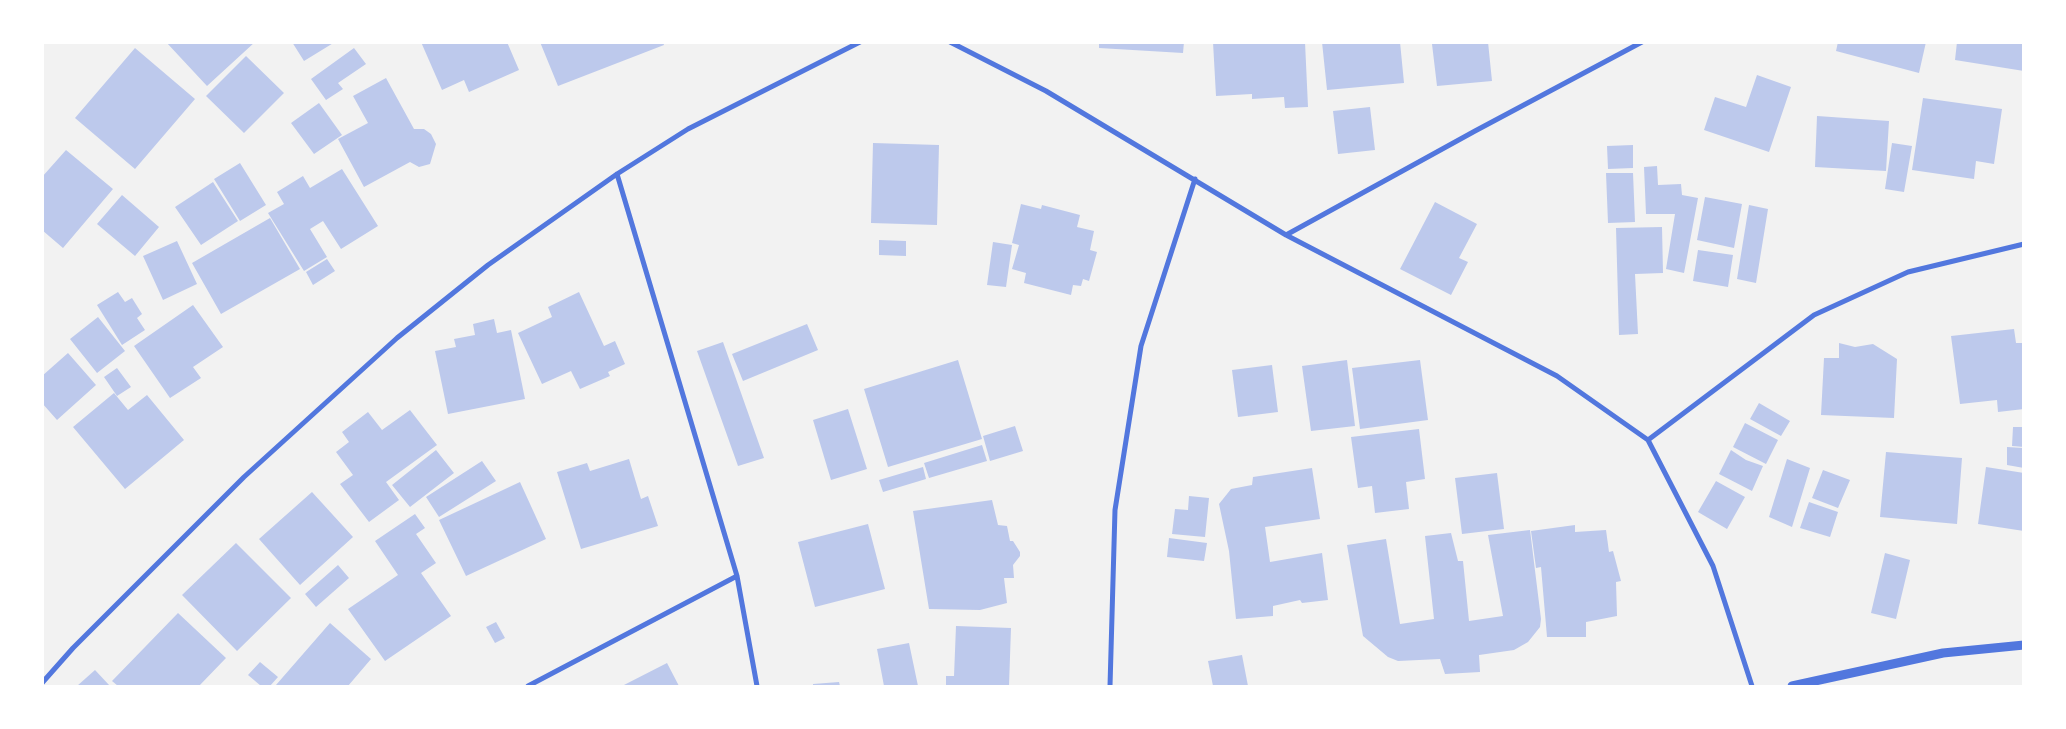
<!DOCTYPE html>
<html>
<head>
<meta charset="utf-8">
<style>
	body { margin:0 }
	#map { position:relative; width:2066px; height:729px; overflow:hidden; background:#f2f2f2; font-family:"Noto Sans",sans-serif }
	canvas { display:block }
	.frame { position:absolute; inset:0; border:44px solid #fff; pointer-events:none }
</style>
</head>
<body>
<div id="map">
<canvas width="2066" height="729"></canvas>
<div class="frame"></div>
</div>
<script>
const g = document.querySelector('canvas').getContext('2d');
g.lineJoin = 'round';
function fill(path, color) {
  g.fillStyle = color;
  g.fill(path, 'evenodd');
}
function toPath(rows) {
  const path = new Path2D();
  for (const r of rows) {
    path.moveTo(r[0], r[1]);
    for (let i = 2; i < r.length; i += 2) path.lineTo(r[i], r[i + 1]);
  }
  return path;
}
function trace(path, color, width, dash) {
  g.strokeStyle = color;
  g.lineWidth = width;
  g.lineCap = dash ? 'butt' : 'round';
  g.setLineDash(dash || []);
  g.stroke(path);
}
const building = toPath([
	[166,42,255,42,207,86],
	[292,42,335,42,304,61],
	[421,42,507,42,519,70,469,92,464,80,442,90],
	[540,42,663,42,664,45,558,86],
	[1099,42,1184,42,1183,53,1099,48],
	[1213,42,1305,42,1308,107,1285,108,1284,97,1252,99,1252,94,1216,96],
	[1322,42,1400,42,1404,83,1327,90],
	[1453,42,1488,42,1492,81,1437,86,1432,44],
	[1838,42,1926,42,1919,73,1836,51],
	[1957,42,2024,42,2024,71,1955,60],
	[135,48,195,99,135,169,75,118],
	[354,48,366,64,338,83,343,89,326,100,311,79],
	[246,56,284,93,244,133,206,96],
	[1757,75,1791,87,1769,152,1704,130,1715,97,1746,107],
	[386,78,414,129,424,129,431,134,436,144,430,164,419,167,410,162,364,187,338,139,368,123,353,96],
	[1923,98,2002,109,1994,164,1976,161,1974,179,1912,170],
	[319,103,342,135,314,154,291,123],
	[1370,107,1375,150,1338,154,1333,111],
	[1817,116,1889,121,1886,171,1815,167],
	[873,143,939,145,937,225,871,223],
	[1892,143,1912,146,1904,192,1885,189],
	[1633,145,1633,168,1608,169,1607,146],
	[66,150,113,189,63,248,42,230,42,177],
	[240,163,266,205,240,221,214,179],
	[1657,166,1658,185,1681,184,1682,195,1698,198,1684,273,1666,269,1675,214,1646,214,1644,167],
	[342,169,378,226,341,249,323,221,310,229,327,257,304,271,268,213,284,204,277,192,303,176,310,188],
	[1606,173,1633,173,1635,222,1608,223],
	[213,182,238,221,201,245,175,207],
	[122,195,159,227,135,256,97,224],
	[1705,197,1742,204,1734,248,1697,240],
	[1435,202,1477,224,1459,258,1468,262,1451,295,1400,269],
	[1021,204,1041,209,1042,205,1080,215,1077,227,1094,231,1090,250,1097,252,1089,281,1083,279,1081,286,1073,285,1071,295,1024,283,1026,273,1012,269,1019,245,1012,243],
	[1749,205,1768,209,1756,283,1737,279],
	[270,218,300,269,221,314,192,263],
	[1662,227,1663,273,1635,274,1638,334,1619,335,1616,228],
	[879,240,906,241,906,256,879,255],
	[177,241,197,284,163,300,143,256],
	[993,242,1012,245,1006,287,987,285],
	[1698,250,1733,255,1728,287,1693,281],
	[327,259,335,271,313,285,306,272],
	[118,292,125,302,132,298,142,314,137,318,145,330,122,345,97,305],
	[579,292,604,346,615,341,625,364,608,372,610,376,580,389,571,371,542,384,518,333,552,317,548,307],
	[193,305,223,347,193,367,201,378,170,398,134,346],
	[98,317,125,351,97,373,70,339],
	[494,319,497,333,511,330,525,399,448,414,435,351,456,347,454,339,475,335,473,324],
	[807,324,818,350,743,381,732,354],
	[2014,329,2016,343,2024,343,2024,409,1998,412,1997,400,1960,404,1951,336],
	[723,342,764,458,738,466,697,351],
	[1839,343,1855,347,1873,344,1897,359,1894,418,1821,415,1824,358,1839,358],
	[68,353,96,385,57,420,42,403,42,376],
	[958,360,982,439,888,467,864,389],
	[1347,360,1355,426,1311,431,1302,366],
	[1420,360,1428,420,1360,429,1352,368],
	[1272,365,1278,412,1238,417,1232,370],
	[117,368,131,387,117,396,104,377],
	[114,393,128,410,147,395,184,440,125,489,73,427],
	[1759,403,1790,421,1781,436,1750,419],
	[848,409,867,469,831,480,813,420],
	[410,410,437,445,386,482,399,500,369,522,340,484,353,475,336,452,349,442,342,432,368,412,382,430],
	[1745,423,1778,440,1766,464,1733,447],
	[1015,426,1023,451,990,461,983,436],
	[2013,427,2024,427,2024,447,2012,446],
	[1419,429,1425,479,1406,482,1409,509,1375,513,1372,486,1358,488,1351,437],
	[982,445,987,461,929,478,924,463],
	[2007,447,2024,448,2024,468,2007,465],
	[436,450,454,473,410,507,392,485],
	[1731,450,1746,460,1763,466,1752,491,1719,474],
	[1886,452,1962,458,1957,524,1880,517],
	[629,459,641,499,648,496,658,526,581,549,557,472,587,463,590,471],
	[1787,459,1810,468,1792,527,1769,517],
	[482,461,496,481,439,517,426,497],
	[923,467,926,479,883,492,879,480],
	[1986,467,2024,473,2024,531,1978,524],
	[1312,468,1320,519,1265,527,1270,562,1322,553,1328,600,1302,603,1300,600,1273,606,1273,616,1236,619,1229,551,1219,504,1231,489,1252,485,1253,477],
	[1823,470,1850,480,1838,508,1812,498],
	[1497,473,1504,529,1462,534,1455,478],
	[1716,481,1745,497,1727,529,1698,512],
	[520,482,546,539,466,576,439,520],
	[312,492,353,537,300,585,259,539],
	[1189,496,1209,498,1205,537,1172,534,1175,509,1188,510],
	[992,500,998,525,1007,526,1010,541,1013,541,1020,552,1020,556,1013,565,1014,578,1004,578,1007,603,980,610,929,609,913,511],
	[1809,502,1838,512,1830,537,1800,528],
	[415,514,425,528,416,534,436,563,421,573,451,616,385,661,348,609,398,575,375,541],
	[868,524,885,589,815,607,798,542],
	[1575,525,1575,532,1606,530,1609,552,1613,551,1621,581,1616,582,1617,616,1586,622,1586,637,1547,637,1541,567,1536,568,1531,531],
	[1530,530,1541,619,1540,627,1528,642,1514,650,1479,655,1480,672,1445,674,1440,659,1398,661,1388,657,1363,636,1347,545,1386,539,1400,624,1434,619,1425,536,1451,533,1458,561,1463,561,1469,621,1503,616,1488,535],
	[1169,538,1207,543,1204,561,1167,557],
	[236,543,291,598,237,651,182,595],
	[1885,553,1910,560,1896,619,1871,613],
	[338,565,349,578,316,607,305,594],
	[178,613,226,658,199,686,118,686,112,681],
	[496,622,505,638,495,643,486,627],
	[330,623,371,659,348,686,277,686,276,685],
	[956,626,1011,628,1009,686,946,686,946,676,954,676],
	[909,643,918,686,884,686,877,649],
	[1242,655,1248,686,1213,686,1208,661],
	[260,662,278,677,270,686,261,686,248,675],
	[667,663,679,686,622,686],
	[95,670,110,686,77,686],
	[839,682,840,686,813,686,813,684]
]);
const minor = toPath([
	[950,42,1046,91,1286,235,1557,376,1648,440,1713,566,1752,686],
	[617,174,737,576,757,686],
	[1286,235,1475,131,1642,42],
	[1648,440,1814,315,1908,272,2024,244],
	[42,683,73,648,244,477,397,338,488,265,617,174,688,129,860,42],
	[528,686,737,576],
	[1110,686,1115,510,1141,346,1195,179]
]);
const tertiary = toPath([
	[1792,686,1943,653,2024,645]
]);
fill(building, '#bdc9ec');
trace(minor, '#5277de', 5);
trace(tertiary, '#5277de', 9);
</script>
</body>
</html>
